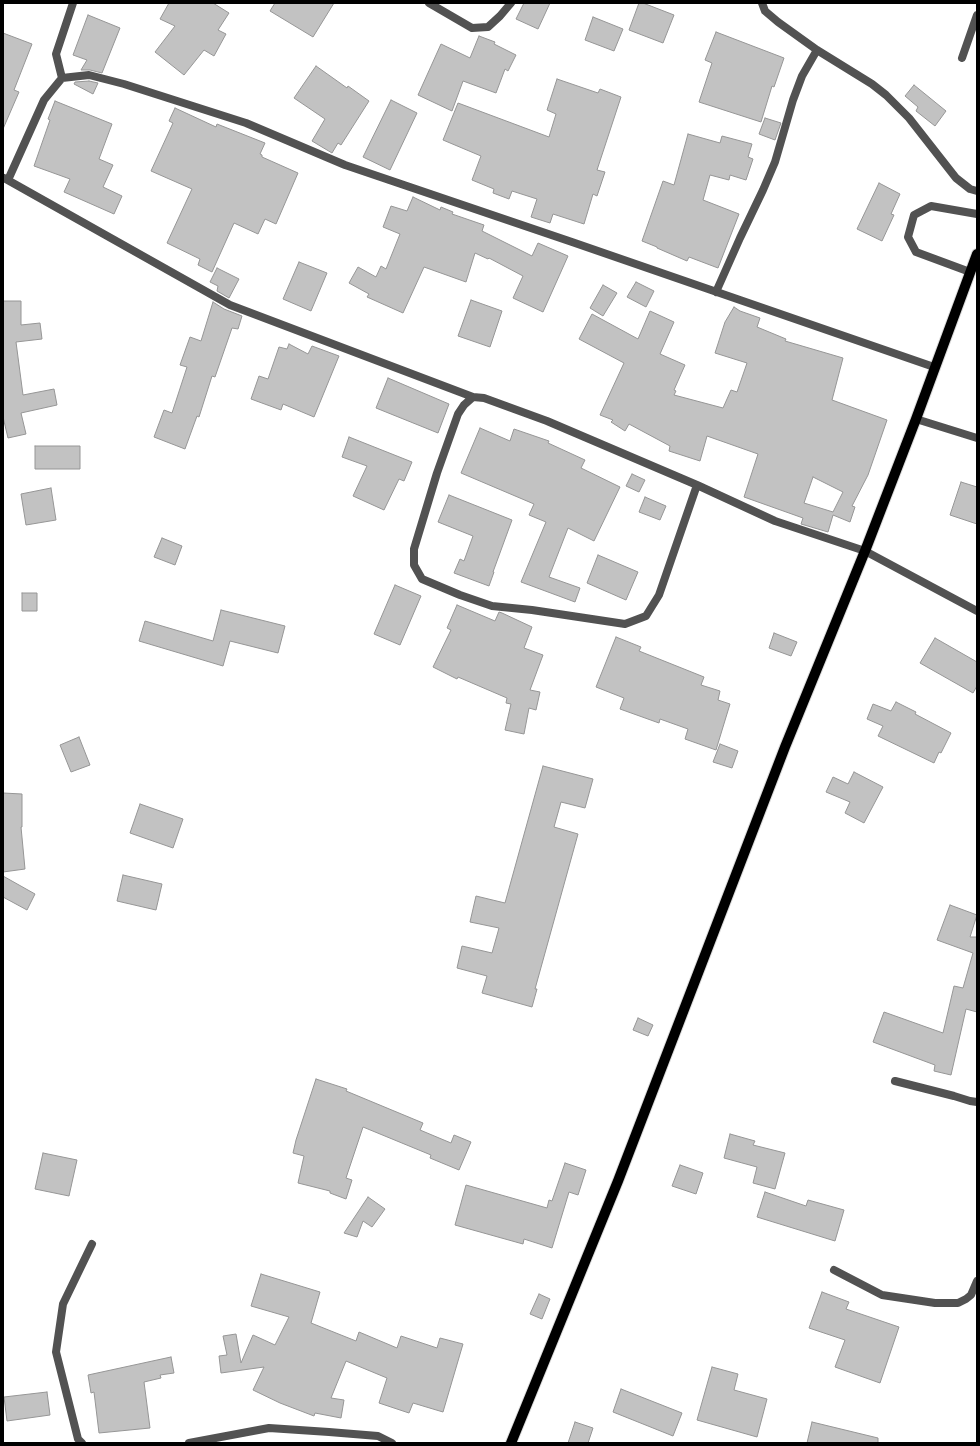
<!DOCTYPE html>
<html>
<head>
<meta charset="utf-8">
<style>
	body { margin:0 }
	#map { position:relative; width:980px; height:1446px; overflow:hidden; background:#fff; font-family:"PT Sans",sans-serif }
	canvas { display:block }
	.frame { position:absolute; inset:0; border:4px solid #000; pointer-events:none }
</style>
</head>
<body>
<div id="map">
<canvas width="980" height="1446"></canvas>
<div class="frame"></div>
</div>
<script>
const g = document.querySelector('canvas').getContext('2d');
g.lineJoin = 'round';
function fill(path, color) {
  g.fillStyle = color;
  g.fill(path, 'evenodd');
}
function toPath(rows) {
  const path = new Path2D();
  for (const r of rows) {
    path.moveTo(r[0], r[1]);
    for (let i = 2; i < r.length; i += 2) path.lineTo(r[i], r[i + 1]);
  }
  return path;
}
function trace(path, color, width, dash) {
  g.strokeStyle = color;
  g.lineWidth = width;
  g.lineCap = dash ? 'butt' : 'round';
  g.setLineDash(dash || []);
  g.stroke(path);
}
const building = toPath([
	[169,3,213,3,229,13,218,30,226,34,214,56,204,50,184,75,155,52,175,26,160,19,169,3],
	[275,3,334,3,313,37,270,11,275,3],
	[524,3,550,3,538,29,516,19,524,3],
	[639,3,643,3,674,15,663,43,629,30,639,3],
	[88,15,120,28,102,73,90,70,81,70,87,60,73,55,88,15],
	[593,17,623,29,614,51,585,40,593,17],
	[716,32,784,58,774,87,772,86,761,122,699,102,712,63,705,60,716,32],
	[3,33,32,44,14,90,19,92,3,129,3,33],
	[479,36,495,42,494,44,516,55,508,71,505,69,496,93,463,81,452,111,418,95,441,44,470,58,479,36],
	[316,66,347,88,348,86,369,101,341,145,338,143,332,153,312,141,325,119,294,98,316,66],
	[557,79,598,93,600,89,621,97,597,170,605,172,597,196,593,194,584,224,553,214,550,223,531,217,537,199,512,191,509,199,493,193,494,189,472,180,481,156,443,140,458,103,549,137,556,114,547,110,557,79],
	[89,81,98,83,93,94,74,84,75,82,89,81],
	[914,85,946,111,935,126,916,111,918,107,905,96,914,85],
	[391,100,417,113,390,170,363,157,391,100],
	[55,101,112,124,99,159,113,165,103,187,122,196,114,214,64,192,70,179,34,166,50,120,48,119,55,101],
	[175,108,216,127,217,124,265,143,260,154,262,155,262,157,298,173,276,224,265,219,258,234,234,223,212,272,198,265,200,259,167,243,192,189,151,171,173,123,169,121,175,108],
	[765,118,781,123,775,140,759,134,765,118],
	[688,134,720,143,722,136,752,144,748,157,753,159,746,180,730,175,729,180,710,175,703,200,739,214,718,268,689,257,687,261,657,248,657,247,642,241,663,181,674,185,688,134],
	[879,183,900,194,891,214,894,215,882,241,857,229,879,183],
	[413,197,440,210,441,207,453,212,452,214,484,225,482,231,532,256,538,243,568,256,543,312,513,298,523,276,489,258,488,259,475,253,466,282,424,267,403,313,367,297,369,294,349,283,358,267,376,277,381,266,386,269,400,234,383,227,391,206,407,211,413,197],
	[299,262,327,273,311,311,283,299,299,262],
	[217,268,239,279,229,298,217,291,218,286,210,282,217,268],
	[636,282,654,291,646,307,627,297,636,282],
	[603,285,617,293,603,316,590,308,603,285],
	[471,300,502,311,490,347,458,336,471,300],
	[3,301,21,301,21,325,40,323,42,339,16,342,23,395,54,389,57,405,21,413,26,434,8,438,3,417,3,301],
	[213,302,224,309,242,316,238,329,232,328,215,377,212,376,199,417,197,416,185,449,154,437,164,410,172,413,187,367,180,365,190,337,201,341,213,302],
	[734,307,740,311,760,318,757,327,786,339,785,341,843,358,832,400,887,420,868,475,852,506,855,507,850,522,833,515,828,532,801,524,803,518,744,497,758,454,707,436,700,461,669,451,670,446,629,424,625,431,611,422,613,420,600,415,624,363,579,339,592,314,638,339,650,311,674,322,660,354,685,365,674,390,676,391,674,395,723,408,731,390,737,392,747,363,715,353,725,322,734,307],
	[813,477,843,492,833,512,804,503,813,477],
	[289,344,308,354,312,346,339,356,314,417,283,404,281,410,251,399,259,376,268,379,279,347,287,349,289,344],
	[388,378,449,404,438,433,376,408,388,378],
	[480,428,510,441,514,429,549,441,548,443,585,460,581,468,620,487,594,541,568,528,549,577,580,588,575,602,521,582,546,522,529,515,534,504,461,473,480,428],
	[349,437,412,462,404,481,399,479,384,510,353,496,367,466,342,457,349,437],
	[35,446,80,446,80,469,35,469,35,446],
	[632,474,645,480,639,492,626,486,632,474],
	[961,482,977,487,977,524,950,515,961,482],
	[51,488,56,520,26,525,21,494,51,488],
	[449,495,512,520,493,572,494,572,489,586,454,573,460,559,464,561,473,536,438,522,449,495],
	[645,497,666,506,660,520,639,512,645,497],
	[162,538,182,546,175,565,154,557,162,538],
	[598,555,638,572,626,600,587,583,598,555],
	[395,585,421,596,400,645,374,634,395,585],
	[22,593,37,593,37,611,22,611,22,593],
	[457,605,495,621,499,612,502,613,532,627,524,648,543,655,530,690,540,692,536,710,529,708,524,734,505,730,511,704,506,703,507,698,458,677,457,679,433,667,451,630,447,628,457,605],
	[221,610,285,626,278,653,230,641,223,666,139,641,145,621,213,641,221,610],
	[774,633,797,642,791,656,769,648,774,633],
	[616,637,641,647,639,651,704,677,701,685,720,691,718,700,730,704,716,750,685,739,688,729,660,719,659,723,620,709,624,698,596,687,616,637],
	[935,638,977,662,977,686,973,693,920,663,935,638],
	[896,702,916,712,915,714,951,733,941,753,939,752,934,763,878,736,883,726,867,719,873,704,891,711,896,702],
	[79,737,90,765,71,772,60,745,79,737],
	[720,744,738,751,732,768,713,762,720,744],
	[543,766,593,779,585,808,561,802,554,827,578,834,535,989,537,989,532,1007,482,993,487,976,457,968,462,946,492,953,499,928,470,922,476,896,505,903,543,766],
	[854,772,883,787,864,823,845,813,850,802,826,792,833,777,848,784,854,772],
	[3,793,22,794,22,827,21,827,25,869,3,872,3,793],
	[140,804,183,819,173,848,130,833,140,804],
	[123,875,162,884,156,910,117,901,123,875],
	[3,876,35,894,27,910,3,897,3,876],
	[950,905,977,915,970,937,977,937,977,1012,966,1009,951,1075,934,1071,935,1065,873,1042,884,1012,943,1033,954,986,963,988,973,953,937,940,950,905],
	[638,1018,653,1025,648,1036,633,1030,638,1018],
	[316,1079,347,1089,346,1091,423,1123,420,1130,451,1143,454,1135,471,1142,459,1170,430,1158,431,1155,363,1127,346,1178,352,1180,346,1199,330,1193,330,1191,298,1183,304,1156,293,1153,296,1140,316,1079],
	[730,1134,755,1141,753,1145,785,1153,775,1189,753,1183,757,1167,724,1158,730,1134],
	[43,1153,77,1160,69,1196,35,1189,43,1153],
	[565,1163,586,1170,578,1195,569,1192,552,1248,524,1239,523,1244,455,1225,466,1185,547,1208,549,1200,552,1201,565,1163],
	[680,1165,703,1173,696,1194,672,1186,680,1165],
	[765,1192,806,1206,808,1200,844,1210,835,1241,757,1217,765,1192],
	[368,1197,385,1209,372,1227,363,1221,357,1237,344,1233,368,1197],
	[261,1274,320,1292,311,1323,356,1341,359,1332,397,1348,401,1336,437,1348,440,1338,463,1344,443,1412,413,1403,409,1413,379,1403,387,1378,346,1361,331,1398,344,1400,341,1418,315,1413,314,1416,280,1403,253,1390,264,1367,221,1373,219,1356,227,1355,223,1336,236,1334,241,1363,253,1335,275,1345,289,1317,251,1306,261,1274],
	[822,1292,849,1302,846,1309,899,1327,880,1383,835,1367,845,1340,809,1328,822,1292],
	[539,1294,550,1299,542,1319,530,1314,539,1294],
	[171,1357,174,1373,160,1375,161,1378,144,1382,150,1428,99,1433,94,1392,91,1393,88,1375,171,1357],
	[712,1367,738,1374,734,1390,767,1399,757,1437,697,1420,712,1367],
	[621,1389,682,1413,673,1436,613,1412,621,1389],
	[47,1392,50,1415,7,1421,4,1397,47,1392],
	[575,1422,593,1428,588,1443,568,1443,575,1422],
	[812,1422,878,1438,878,1443,807,1443,812,1422]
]);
const service = toPath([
	[962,58,977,15],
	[970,272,916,252,908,237,914,215,931,206,977,214]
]);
const minor = toPath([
	[429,3,472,28,488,27,500,16,511,3],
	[762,3,765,11,778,22,817,50,872,84,886,95,909,118,956,178,970,189,977,191],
	[62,78,56,54,73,3],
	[4,178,230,305,473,397],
	[8,180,44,100,62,78,89,75,124,84,246,123,345,165,572,242,934,367],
	[716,292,740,238,763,190,775,162,793,100,802,76,817,50],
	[916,419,977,438],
	[697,485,659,595,646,616,625,624,532,610,492,606,460,595,422,579,414,565,414,549,437,473,458,414,464,405,473,397,484,398,547,421,697,485,775,521,865,551,977,611],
	[895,1081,954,1096,970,1101,977,1102],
	[834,1270,882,1295,935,1303,958,1303,966,1299,971,1295,977,1281],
	[82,1443,78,1439,56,1352,63,1304,92,1244],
	[189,1443,269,1428,329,1432,378,1436,392,1443]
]);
const primary = toPath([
	[511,1443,618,1181,785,747,865,551,916,419,977,254]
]);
fill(building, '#c2c2c2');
trace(building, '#969696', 1);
trace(primary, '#dbdbdb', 12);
trace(service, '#525252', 8);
trace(minor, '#525252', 8);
trace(primary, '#000', 10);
</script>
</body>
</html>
